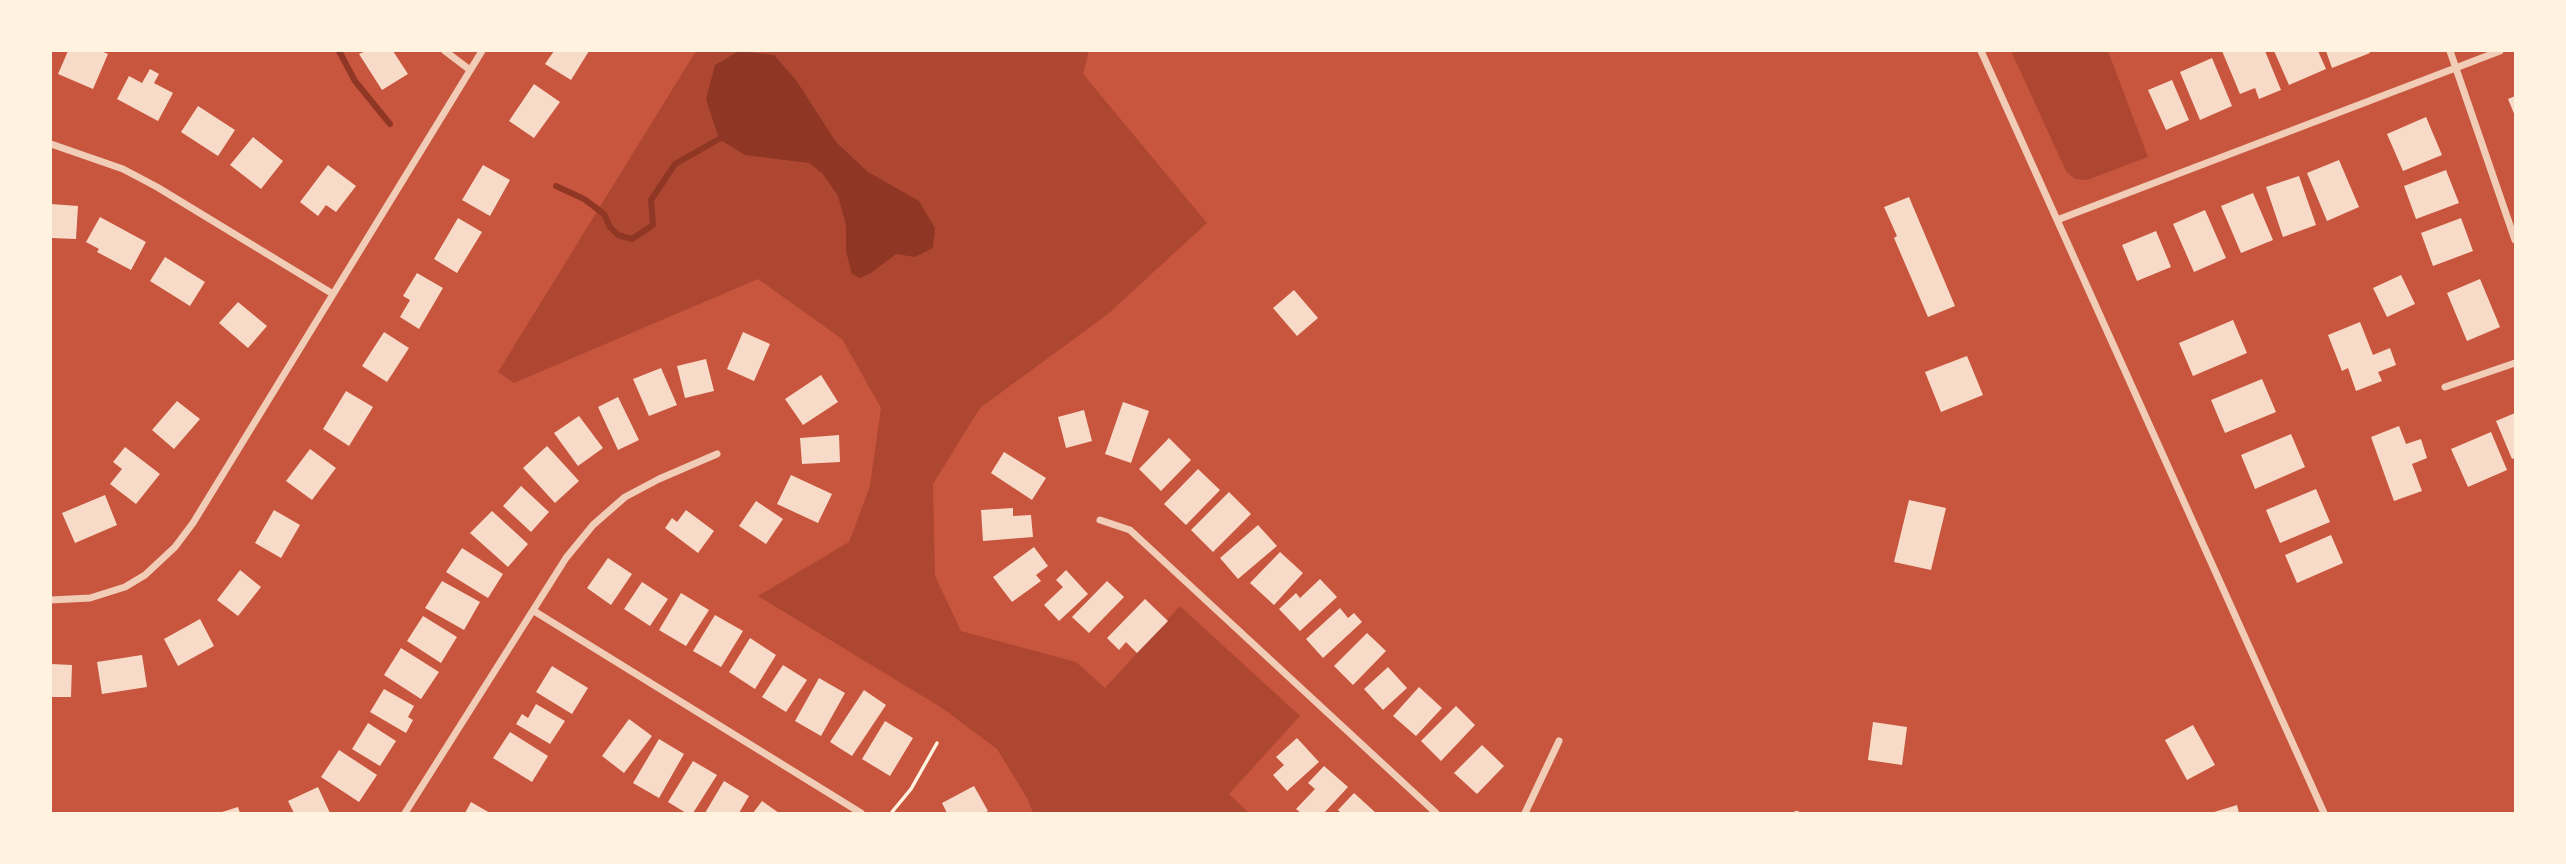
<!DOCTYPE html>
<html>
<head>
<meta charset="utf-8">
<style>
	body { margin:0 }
	#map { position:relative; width:2566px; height:864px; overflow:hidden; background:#c8553d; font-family:"DM Sans",sans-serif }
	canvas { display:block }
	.frame { position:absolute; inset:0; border:52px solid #fff3e0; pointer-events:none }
</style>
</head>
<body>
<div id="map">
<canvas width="2566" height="864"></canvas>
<div class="frame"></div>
</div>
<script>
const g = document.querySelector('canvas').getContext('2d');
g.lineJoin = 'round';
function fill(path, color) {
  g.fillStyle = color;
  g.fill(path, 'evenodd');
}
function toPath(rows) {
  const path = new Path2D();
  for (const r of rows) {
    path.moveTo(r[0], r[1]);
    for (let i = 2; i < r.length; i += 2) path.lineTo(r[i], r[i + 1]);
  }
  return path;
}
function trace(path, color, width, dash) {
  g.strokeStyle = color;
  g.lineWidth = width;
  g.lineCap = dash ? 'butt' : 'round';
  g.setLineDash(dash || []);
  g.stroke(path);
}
const green = toPath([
	[696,51,1089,51,1083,74,1207,223,1108,314,980,408,933,484,935,576,961,631,1076,662,1105,688,1180,606,1300,716,1229,794,1249,813,1033,813,1027,798,997,749,942,708,758,596,849,542,870,486,881,408,842,339,758,279,514,383,498,372],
	[2011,51,2108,51,2148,157,2087,180,2075,179,2066,171]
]);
const water = toPath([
	[739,51,774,55,796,80,836,142,868,172,919,201,935,228,933,248,915,257,896,254,871,273,860,278,852,274,846,251,846,225,838,196,822,173,809,163,745,155,719,139,706,99,715,65]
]);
const stream = toPath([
	[339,51,355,81,390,124],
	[556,186,584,199,604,214,610,227,618,235,632,239,653,225,651,200,675,164,719,139]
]);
const building = toPath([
	[68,51,101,51,108,54,93,89,58,74],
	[366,51,393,51,408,74,382,90,359,54],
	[554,51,589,51,571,80,545,64],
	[2222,51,2265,51,2281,90,2259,99,2255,88,2240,94],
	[2274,51,2318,51,2326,69,2289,85],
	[2326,51,2369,51,2370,53,2332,68],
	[2212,58,2232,106,2200,120,2180,72],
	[150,69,159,74,154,83,173,93,158,121,117,99,129,76,142,83],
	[2172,80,2189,120,2166,130,2148,90],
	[534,84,560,102,534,138,509,121],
	[2515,96,2515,116,2508,99],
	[198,106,235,130,218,156,181,132],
	[2426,117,2442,155,2403,171,2387,134],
	[253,137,283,161,261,189,230,165],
	[2339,160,2359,207,2327,221,2307,173],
	[328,165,356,186,336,212,326,205,318,216,300,202],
	[483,165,510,180,490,216,462,200],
	[2446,170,2459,203,2416,219,2404,186],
	[2299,176,2316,225,2283,237,2266,187],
	[2253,193,2273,240,2241,253,2221,206],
	[1909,197,1955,306,1928,317,1894,238,1897,236,1884,207],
	[51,204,78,206,76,239,51,238],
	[2205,210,2226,258,2194,272,2173,224],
	[100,217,146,242,131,270,97,252,99,249,86,242],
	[458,218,482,232,457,273,434,259],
	[2461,218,2473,251,2433,266,2421,233],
	[2156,231,2171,267,2137,281,2122,245],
	[165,257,205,282,190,306,150,281],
	[417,273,443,288,419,329,400,317,410,300,403,296],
	[2401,275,2415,304,2387,317,2373,288],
	[2480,279,2500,327,2467,341,2447,293],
	[1294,290,1318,318,1297,336,1273,308],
	[238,302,267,326,248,348,219,323],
	[2233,320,2247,353,2193,376,2179,343],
	[2360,322,2373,355,2390,348,2396,365,2378,372,2382,381,2356,391,2348,368,2342,371,2328,335],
	[384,332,409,348,387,382,362,366],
	[743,332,770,344,754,381,727,369],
	[1967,356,1983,395,1941,412,1925,372],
	[706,359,714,391,685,398,677,366],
	[661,368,677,405,649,416,633,379],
	[821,375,838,402,803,425,785,399],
	[2262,379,2276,412,2225,433,2211,400],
	[346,391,373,407,349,446,323,429],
	[618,397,639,440,618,450,598,407],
	[177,401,200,419,174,449,152,430],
	[1123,402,1149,411,1131,463,1105,454],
	[1084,410,1092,441,1066,448,1058,417],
	[2515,413,2515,458,2512,459,2496,421],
	[579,416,603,448,578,466,554,433],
	[2399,426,2406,444,2421,439,2427,458,2412,464,2422,491,2394,501,2371,437],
	[2491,432,2507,470,2468,487,2451,449],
	[2291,434,2305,467,2255,489,2241,455],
	[839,435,840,462,802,464,800,438],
	[1169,438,1191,460,1161,491,1139,469],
	[547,446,579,481,555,503,523,468],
	[125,447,160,474,136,504,110,484,122,469,113,462],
	[310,449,336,468,312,500,286,481],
	[1004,452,1046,478,1032,500,991,473],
	[1198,469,1220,490,1186,525,1164,504],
	[791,475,832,494,818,523,777,504],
	[521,486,549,512,531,532,503,506],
	[2316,489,2330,522,2280,543,2266,510],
	[1229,492,1251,514,1213,552,1191,530],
	[105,495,117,525,75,543,62,513],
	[1909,500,1946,508,1931,570,1894,562],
	[756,501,783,519,766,544,739,526],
	[1013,508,1013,516,1031,515,1033,537,983,541,981,510],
	[274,510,300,525,281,558,255,543],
	[686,510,714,531,698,553,665,528,672,518,677,522],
	[492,511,528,544,508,567,470,533],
	[1258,525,1277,546,1238,579,1220,558],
	[2331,535,2343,563,2297,583,2285,555],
	[1034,547,1048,566,1036,575,1041,581,1012,602,993,577],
	[462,548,503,574,488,598,446,572],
	[1280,552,1303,573,1274,605,1250,583],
	[608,558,632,574,611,605,587,588],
	[240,570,261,587,238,616,217,600],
	[1066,570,1088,594,1059,621,1044,605,1063,587,1056,580],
	[1320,579,1337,597,1300,631,1279,609,1296,593,1300,598],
	[442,581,480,602,464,630,425,608],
	[1107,581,1124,597,1089,633,1072,617],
	[642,582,668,599,650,626,624,609],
	[681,593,709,610,686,646,659,630],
	[1145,599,1168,621,1137,653,1126,642,1119,650,1107,638],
	[1340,608,1348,618,1354,613,1362,622,1323,658,1306,639],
	[715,615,743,631,721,667,693,651],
	[423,616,457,637,441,663,407,641],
	[200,619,214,646,178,666,164,639],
	[1367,633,1386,651,1353,685,1334,666],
	[750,638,776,655,755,689,729,672],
	[401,648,439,672,421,699,384,675],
	[142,655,147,687,102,694,97,662],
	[51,664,72,665,71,697,51,697],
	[783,665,807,680,786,712,762,697],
	[552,666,588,688,572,714,536,692],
	[1388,667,1407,688,1383,710,1364,689],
	[819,678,845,693,821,736,795,721],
	[1419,687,1442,708,1416,736,1393,716],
	[384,689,414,706,408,717,413,720,406,733,370,712],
	[864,690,886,705,852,756,830,742],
	[536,704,565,721,550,744,516,724,522,714,528,718],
	[1456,706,1475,725,1441,761,1421,741],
	[629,719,652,736,624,773,602,756],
	[885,721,913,738,890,776,862,759],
	[1873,722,1907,727,1902,765,1868,760],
	[368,723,396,741,380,766,352,749],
	[2193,725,2215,765,2187,780,2165,740],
	[510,732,548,756,532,782,493,758],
	[1297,738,1319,762,1287,791,1273,775,1284,765,1276,757],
	[659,739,684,754,659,798,633,783],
	[1482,745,1504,766,1477,794,1454,773],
	[339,750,377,775,359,802,321,777],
	[693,761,717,775,693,813,686,813,668,802],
	[1324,766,1348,787,1324,813,1301,813,1296,809,1315,789,1308,783],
	[724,781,749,796,739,813,705,813],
	[974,786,988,811,984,813,947,813,942,803],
	[318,787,330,813,294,813,288,801],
	[1354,793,1376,813,1341,813,1338,810],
	[762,801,779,813,753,813],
	[471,802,490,813,465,813],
	[2237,805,2239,813,2211,813],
	[238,807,240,813,219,813]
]);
const path = toPath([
	[892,812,911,789,937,743]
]);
const service = toPath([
	[1796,813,1797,813]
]);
const minor = toPath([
	[445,51,470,70],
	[1981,51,2324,813],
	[2450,51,2515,240],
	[51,144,123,169,157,187,333,294],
	[2057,220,2500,51],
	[2445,387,2515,363],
	[1100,520,1130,530,1436,813],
	[51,600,90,598,125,587,145,575,175,547,193,523,482,51],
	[534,611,861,813],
	[405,813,566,558,593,525,625,497,659,479,717,454],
	[1525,813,1559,741]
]);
fill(green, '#ae4732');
fill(water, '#8f3625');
trace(stream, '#8f3625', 6);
fill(building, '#f7dbc8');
trace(path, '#fff3e0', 3.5);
trace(service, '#f1ccb7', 4.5);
trace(minor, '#f1ccb7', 7);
</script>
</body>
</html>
